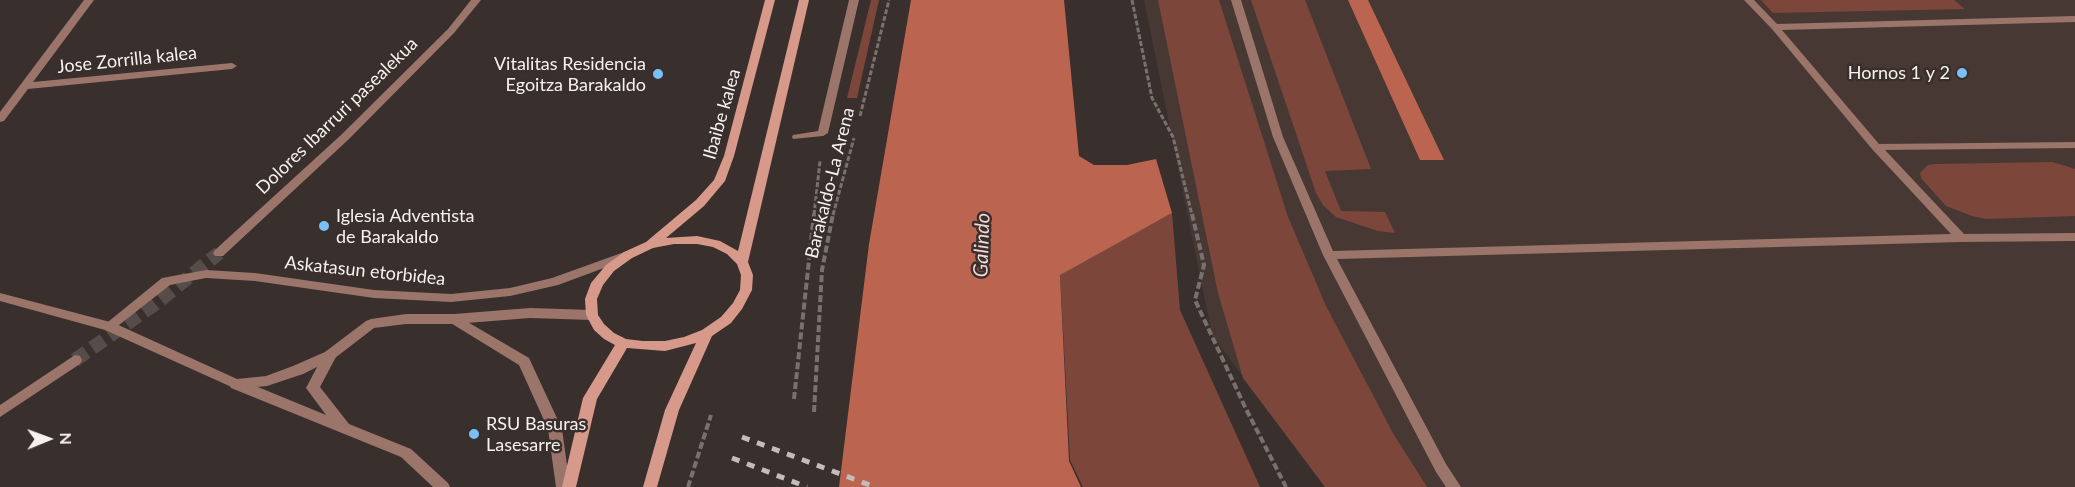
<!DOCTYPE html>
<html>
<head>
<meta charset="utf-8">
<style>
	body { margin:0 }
	#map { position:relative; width:2075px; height:487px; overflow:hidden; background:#392f2d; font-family:Lato,sans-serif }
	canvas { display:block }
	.north { position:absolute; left:18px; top:409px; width:60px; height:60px; -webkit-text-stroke:4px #392f2d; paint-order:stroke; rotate:89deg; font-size:16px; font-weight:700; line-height:24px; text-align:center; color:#f7f1ef }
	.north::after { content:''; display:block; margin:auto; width:21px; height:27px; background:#f7f1ef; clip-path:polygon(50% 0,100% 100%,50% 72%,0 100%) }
</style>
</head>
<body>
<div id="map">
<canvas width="2075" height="487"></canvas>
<div class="north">N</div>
</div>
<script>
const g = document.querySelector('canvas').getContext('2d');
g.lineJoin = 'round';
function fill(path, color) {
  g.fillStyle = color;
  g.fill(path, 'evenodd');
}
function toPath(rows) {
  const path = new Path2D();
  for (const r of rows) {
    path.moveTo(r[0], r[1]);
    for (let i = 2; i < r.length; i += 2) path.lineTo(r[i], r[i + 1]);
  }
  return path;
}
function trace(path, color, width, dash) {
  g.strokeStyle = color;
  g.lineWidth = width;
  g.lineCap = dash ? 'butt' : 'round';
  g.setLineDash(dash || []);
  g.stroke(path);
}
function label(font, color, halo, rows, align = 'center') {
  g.font = font + ' Lato,sans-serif';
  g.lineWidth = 5;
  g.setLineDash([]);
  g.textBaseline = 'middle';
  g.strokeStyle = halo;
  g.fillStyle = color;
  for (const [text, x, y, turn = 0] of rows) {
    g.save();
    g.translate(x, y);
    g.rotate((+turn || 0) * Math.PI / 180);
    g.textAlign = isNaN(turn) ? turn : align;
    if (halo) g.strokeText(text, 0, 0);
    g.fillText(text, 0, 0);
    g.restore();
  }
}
const built = toPath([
	[1144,0,2075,0,2075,487,1325,487,1212,335]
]);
const green = toPath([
	[871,0,879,0,857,98,847,98],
	[1158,0,1219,0,1288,217,1326,306,1394,435,1427,487,1325,487,1243,378,1218,293],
	[1251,0,1305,0,1371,169,1325,171,1341,211,1385,212,1395,233,1378,231,1336,217,1323,205,1316,193],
	[1761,0,1954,0,1965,9,1773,13],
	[2053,162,2075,169,2075,216,1986,219,1972,216,1946,206,1921,178,1920,173,1928,165,1936,164],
	[1172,213,1180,310,1260,487,1083,487,1070,460,1060,274]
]);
const water = toPath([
	[911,0,1064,0,1079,156,1094,165,1127,165,1156,159,1172,213,1060,275,1069,461,1081,487,839,487,869,244],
	[1348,0,1368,0,1444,160,1420,160]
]);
const pedestrianTunnel = toPath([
	[75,360,155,304,219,253]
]);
const pathFar1 = toPath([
	[1132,0,1152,98,1173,137,1192,215],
	[860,116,889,0],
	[814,215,820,161],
	[833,215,854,138]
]);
const path = toPath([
	[1192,214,1204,265,1195,300,1245,407,1286,487],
	[794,399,814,214],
	[814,412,822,270,833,214],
	[688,487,711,415]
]);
const service = toPath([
	[849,0,859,0,828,133,823,136,793,139,792,137,793,135,818,131,849,0],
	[1231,0,1241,0,1283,137,1333,251,1951,234,1872,149,1772,29,1744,0,1754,0,1777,24,2075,16,2075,22,1782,30,1879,144,2075,142,2075,148,1885,150,1964,234,2075,233,2075,241,1961,242,1337,259,1446,464,1461,487,1446,487,1436,472,1323,255,1273,137,1231,0]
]);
const pedestrian = toPath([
	[471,0,481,0,454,33,349,139,223,256,215,256,213,253,215,250,341,135,448,29,471,0],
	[75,355,80,356,82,360,80,364,0,417,0,405,75,355]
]);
const minor = toPath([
	[84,0,94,0,33,82,232,63,237,66,232,69,28,89,4,121,0,122,0,112,84,0],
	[627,251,631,252,633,255,631,258,558,285,510,296,451,302,374,298,255,281,206,278,170,285,114,329,104,329,103,326,162,278,206,270,255,273,374,290,451,294,510,288,552,278,627,251],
	[454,314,529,358,562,429,570,487,556,487,548,429,519,365,449,322,448,319,449,316,454,314],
	[330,350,335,352,337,355,320,387,349,424,411,449,448,483,450,487,433,487,401,457,231,388,229,384,231,380,236,379,241,380,326,415,306,388,325,352,330,350]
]);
const tertiary = toPath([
	[0,293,114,323,237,379,266,376,293,366,325,352,366,321,371,319,406,314,454,314,530,308,592,310,597,312,598,315,597,318,592,320,530,318,454,324,406,324,374,328,335,358,303,374,267,386,236,389,105,330,0,301,0,293]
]);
const secondary = toPath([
	[765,0,775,0,734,156,725,181,704,206,666,238,697,236,720,241,738,251,799,0,809,0,748,262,753,275,752,290,742,309,731,323,712,336,679,410,657,487,643,487,665,410,696,343,665,351,627,348,597,399,576,487,562,487,583,398,615,345,604,339,594,330,586,315,585,299,591,283,606,265,624,252,646,242,696,200,714,180,724,156,765,0],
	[674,244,697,244,713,247,727,254,737,264,741,275,740,290,733,303,721,317,702,330,684,337,665,341,643,341,626,339,614,333,604,324,598,315,597,299,603,285,614,271,632,258,653,248,674,244]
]);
const rail = toPath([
	[742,437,875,487],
	[732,458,807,487]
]);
const markers = [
	[1962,73,6,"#79bff8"],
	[658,74,6,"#79bff8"],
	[324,226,6,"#79bff8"],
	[474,434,6,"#79bff8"]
];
const streetNames = [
	["Jose Zorrilla kalea",127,60,-6],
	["Ibaibe kalea",722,114,-74],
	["Dolores Ibarruri pasealekua",337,116,-44],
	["Barakaldo-La Arena",830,183,-76],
	["Askatasun etorbidea",365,271,6]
];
const poiNames = [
	["Vitalitas Residencia",646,64],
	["Egoitza Barakaldo",646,85],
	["Hornos 1 y 2",1950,73],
	["Iglesia Adventista",336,216,"left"],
	["de Barakaldo",336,237,"left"],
	["RSU Basuras",486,424,"left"],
	["Lasesarre",486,445,"left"]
];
const waterNames = [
	["Galindo",982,245,-88]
];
fill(built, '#483834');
fill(green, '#7c473a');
fill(water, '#bb6450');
trace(pedestrianTunnel, '#564c4a', 14, [14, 7]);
trace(pathFar1, '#79716f', 3, [5, 2]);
trace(path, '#79716f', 4, [7, 3]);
fill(service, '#9b746a');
fill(pedestrian, '#9b746a');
fill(minor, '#9b746a');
fill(tertiary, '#9b746a');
fill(secondary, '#d79989');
trace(rail, '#c3bcba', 5, [8, 8]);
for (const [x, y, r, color] of markers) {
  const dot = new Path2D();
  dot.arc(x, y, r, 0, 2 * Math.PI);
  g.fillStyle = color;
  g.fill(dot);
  trace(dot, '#392f2d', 2);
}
label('18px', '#f7f1ef', '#392f2d', streetNames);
label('18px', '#f7f1ef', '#392f2d', poiNames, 'right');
label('italic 20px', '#f2d9d3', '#392f2d', waterNames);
</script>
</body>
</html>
